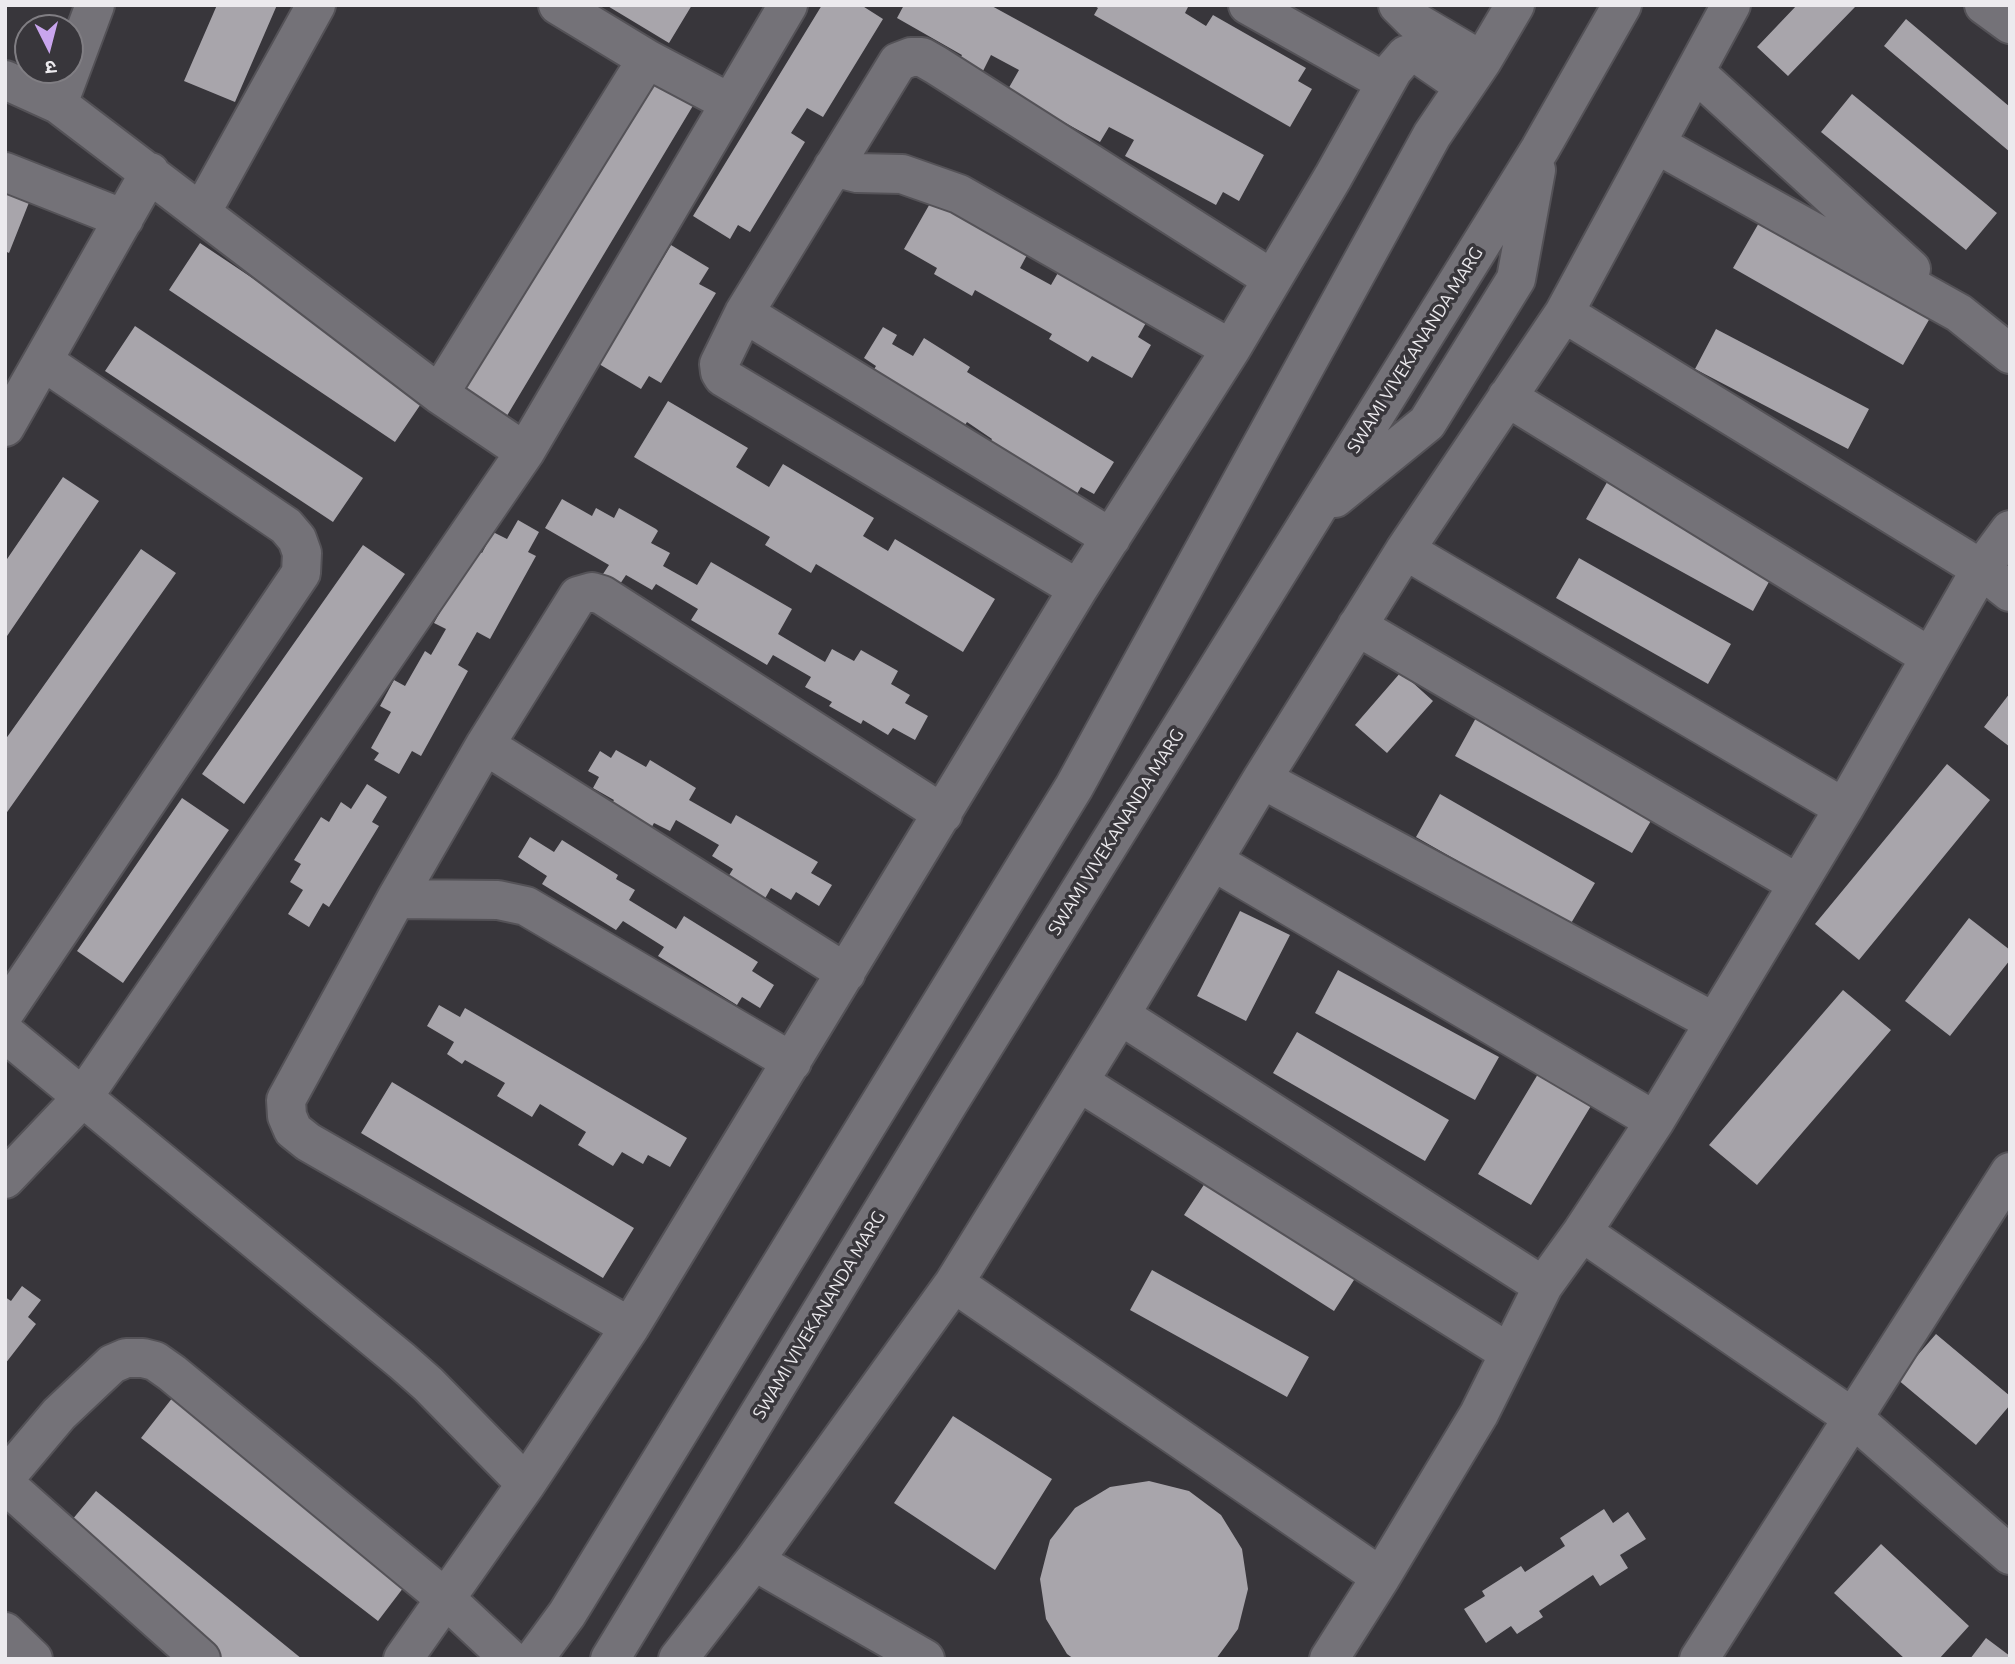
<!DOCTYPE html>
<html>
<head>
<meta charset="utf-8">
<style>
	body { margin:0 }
	#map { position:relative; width:2015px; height:1664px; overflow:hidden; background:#38363b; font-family:Ubuntu,"Noto Sans Devanagari",sans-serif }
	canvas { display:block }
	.frame { position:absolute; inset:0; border:7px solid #eceaee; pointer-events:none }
	.north { position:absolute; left:14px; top:14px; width:70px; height:70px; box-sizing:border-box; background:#38363b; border:2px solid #807e83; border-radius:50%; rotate:174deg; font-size:19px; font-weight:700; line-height:28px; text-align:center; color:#eceaee }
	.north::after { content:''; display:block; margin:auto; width:24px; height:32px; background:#c9a5ee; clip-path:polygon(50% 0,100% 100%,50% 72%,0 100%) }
</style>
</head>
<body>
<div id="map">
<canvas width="2015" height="1664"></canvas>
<div class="frame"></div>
<div class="north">उ</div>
</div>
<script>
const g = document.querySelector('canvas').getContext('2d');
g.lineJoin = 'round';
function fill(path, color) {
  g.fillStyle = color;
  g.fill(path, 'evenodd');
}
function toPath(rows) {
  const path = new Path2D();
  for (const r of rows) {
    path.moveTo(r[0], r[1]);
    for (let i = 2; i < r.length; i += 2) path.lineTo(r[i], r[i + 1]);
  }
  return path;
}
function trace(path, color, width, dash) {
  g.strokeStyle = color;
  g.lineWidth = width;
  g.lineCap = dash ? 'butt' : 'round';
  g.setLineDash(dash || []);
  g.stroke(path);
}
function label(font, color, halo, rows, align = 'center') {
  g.font = font + ' Ubuntu,sans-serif';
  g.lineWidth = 7;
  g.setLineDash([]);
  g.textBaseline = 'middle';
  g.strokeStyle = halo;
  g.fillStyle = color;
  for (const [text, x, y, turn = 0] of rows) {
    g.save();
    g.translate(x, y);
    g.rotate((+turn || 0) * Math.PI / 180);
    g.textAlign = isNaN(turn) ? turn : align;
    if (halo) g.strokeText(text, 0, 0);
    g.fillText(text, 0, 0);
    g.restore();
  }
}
const building = toPath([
	[217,5,277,5,235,102,184,81],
	[606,5,692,5,669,43],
	[822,5,861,5,883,19,823,117,807,108,791,133,805,142,750,232,738,225,730,239,693,216],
	[904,5,990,5,1264,155,1239,201,1223,192,1216,205,1125,156,1134,140,1109,127,1100,142,1007,91,1019,70,991,55,980,77,957,64,962,55,897,18],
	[1093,5,1189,5,1185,13,1206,26,1213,15,1306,68,1298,81,1312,89,1290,127,1094,15,1098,8],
	[1797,5,1852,5,1855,7,1788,76,1757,47],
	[1906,19,2010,107,2010,152,1884,46],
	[650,78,694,104,505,419,461,393],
	[1852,94,1997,213,1966,250,1821,132],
	[5,190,30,200,9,253,5,251],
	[932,200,1027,255,1020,268,1051,285,1059,271,1147,321,1138,337,1151,345,1132,378,1092,356,1088,362,1049,339,1052,334,975,290,972,296,934,274,937,268,904,249],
	[1760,221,1930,318,1903,365,1733,268],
	[200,243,427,395,395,442,169,290],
	[671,245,709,268,699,284,716,293,661,383,649,376,641,389,599,364],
	[135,326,363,478,333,522,105,371],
	[883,327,897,335,892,344,913,356,924,338,970,367,967,372,1114,462,1094,494,1081,487,1074,499,985,450,992,439,967,422,961,431,867,381,876,366,864,358],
	[1716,329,1869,409,1848,449,1695,369],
	[668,401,748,448,736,467,769,487,783,464,874,518,863,536,888,551,895,539,995,599,963,652,816,564,811,573,765,545,770,537,634,457],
	[63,477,99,501,5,639,5,562],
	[1610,477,1776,569,1753,611,1586,519],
	[562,499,592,516,596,508,614,518,619,508,656,529,658,531,651,543,670,553,663,566,697,585,711,562,792,609,778,634,825,662,832,649,854,661,861,650,898,671,891,684,910,695,905,703,928,716,915,740,893,728,888,735,863,720,861,724,829,706,832,702,805,687,811,677,773,655,767,665,691,620,698,609,656,584,652,590,626,575,620,584,603,574,609,565,545,528],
	[518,520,539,532,528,552,536,556,490,639,477,632,458,665,468,671,421,756,412,751,399,774,374,760,379,753,371,748,391,712,380,706,394,680,405,686,425,651,431,655,446,629,434,623,454,587,471,546,482,553,493,532,507,539],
	[363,545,405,574,244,804,202,774],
	[141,549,176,573,5,815,5,740],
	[1579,558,1731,644,1708,684,1556,598],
	[1401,672,1433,701,1387,753,1355,725],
	[2010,693,2010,747,1984,727],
	[1477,716,1655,814,1632,853,1455,756],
	[616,750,646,767,650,760,696,788,689,800,731,824,736,815,818,862,811,873,832,885,819,906,796,892,791,900,771,888,763,902,726,880,733,869,712,856,719,845,676,820,670,831,654,823,648,834,607,811,614,800,593,788,599,777,588,771,600,751,611,758],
	[1947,764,1990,800,1859,960,1815,924],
	[367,784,387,797,372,822,379,826,329,907,323,903,309,927,288,914,303,890,290,882,301,864,294,860,321,817,329,822,341,802,351,809],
	[1440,794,1595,883,1570,925,1416,837],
	[182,798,229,830,123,983,77,951],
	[530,837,554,852,562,840,618,875,616,879,635,890,629,900,676,929,684,916,758,962,752,971,774,985,760,1008,742,997,737,1005,658,956,664,947,623,921,616,930,542,884,547,876,518,857],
	[1240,911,1290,935,1246,1021,1197,996],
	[1969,918,2010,950,2010,960,1950,1036,1905,1001],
	[1338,970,1499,1057,1475,1100,1315,1013],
	[1843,990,1891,1030,1757,1185,1709,1145],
	[439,1005,460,1017,465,1008,687,1138,670,1167,648,1155,643,1164,622,1152,613,1166,578,1145,586,1132,540,1104,532,1117,497,1096,505,1083,465,1060,462,1064,447,1054,454,1042,427,1026],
	[1297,1032,1449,1120,1425,1161,1273,1073],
	[1544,1064,1597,1096,1531,1205,1478,1174],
	[392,1082,634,1228,603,1278,361,1133],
	[1213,1171,1363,1266,1334,1311,1184,1215],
	[1152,1270,1309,1357,1287,1397,1130,1310],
	[22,1286,41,1300,28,1317,36,1324,5,1364,5,1297,11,1301],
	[1936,1334,2010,1396,2010,1405,1976,1445,1897,1379],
	[173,1397,410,1579,378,1621,141,1438],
	[953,1416,1052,1479,995,1570,894,1503],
	[1149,1481,1189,1491,1221,1515,1242,1549,1248,1589,1238,1629,1216,1659,1074,1659,1067,1654,1046,1619,1040,1579,1050,1540,1075,1508,1110,1487],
	[96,1491,302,1659,217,1659,62,1532],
	[1604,1509,1613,1523,1628,1512,1646,1539,1620,1555,1628,1568,1600,1586,1593,1575,1539,1611,1543,1617,1517,1634,1511,1626,1486,1643,1464,1609,1485,1596,1482,1591,1521,1566,1525,1572,1565,1546,1560,1538],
	[1881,1544,1969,1626,1939,1659,1905,1659,1834,1593],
	[1986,1638,2010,1656,2010,1659,1970,1659]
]);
const minor = toPath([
	[1248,5,1385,82],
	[1398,5,1414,21,1482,61],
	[1984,5,2010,24],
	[647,59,730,103],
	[1695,72,1911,269],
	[5,80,58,104,439,394,525,452],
	[58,104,95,5],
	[1656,144,1959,313,2010,354],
	[833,167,857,173,902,174,959,194,1231,349],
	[5,172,124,219],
	[202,211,316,5],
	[744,313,1111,538],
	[1564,313,1981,569,2010,592],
	[439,394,647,59,558,5],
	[1507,397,1930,657],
	[5,427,150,172],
	[1335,498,1427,423,1516,279,1536,170],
	[1405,550,1844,808],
	[1078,589,723,377,720,372,719,364,744,313,898,62,911,57,922,57,936,65,1272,279],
	[1357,626,1798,884],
	[485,745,846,973],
	[1262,779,1714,1022],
	[1213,861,1655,1121],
	[396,899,498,900,526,906,792,1062],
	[5,1012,301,573,302,553,297,539,286,526,43,361],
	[1120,1015,1543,1286],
	[5,1033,402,1361,428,1384,526,1484],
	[1079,1082,1509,1353],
	[5,1179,83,1097,525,452,788,5],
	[1582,1232,1853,1418,2010,1555],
	[954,1283,1381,1577],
	[630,1327,308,1142,293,1130,287,1116,286,1100,396,899,485,745,578,596,592,592,602,595,943,814],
	[5,1478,59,1414,112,1364,126,1358,143,1358,155,1361,172,1373,446,1599,510,1659],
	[5,1484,201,1659],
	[754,1561,925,1659],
	[5,1632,33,1659],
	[403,1659,526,1484,630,1327,1078,589,1231,349,1333,177,1393,70,1406,55,1412,53,1422,57,1464,86],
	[534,1659,567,1614,1074,787,1432,135,1482,61,1515,5],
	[610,1659,949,1102,1540,149,1622,5],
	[678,1659,754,1561,954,1283,1120,1015,1262,779,1405,550,1564,313,1731,5],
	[1329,1659,1381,1577,1479,1414,1543,1286,1582,1232,1655,1121,1844,808,1981,569,2010,530],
	[1699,1659,2010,1172]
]);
const streetNames = [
	["SWAMI VIVEKANANDA MARG",1415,350,-58],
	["SWAMI VIVEKANANDA MARG",1116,832,-58],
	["SWAMI VIVEKANANDA MARG",819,1315,-59]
];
fill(building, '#a8a5ab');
trace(minor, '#545257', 42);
trace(minor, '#747278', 38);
label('18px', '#eceaee', '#38363b', streetNames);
</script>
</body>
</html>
